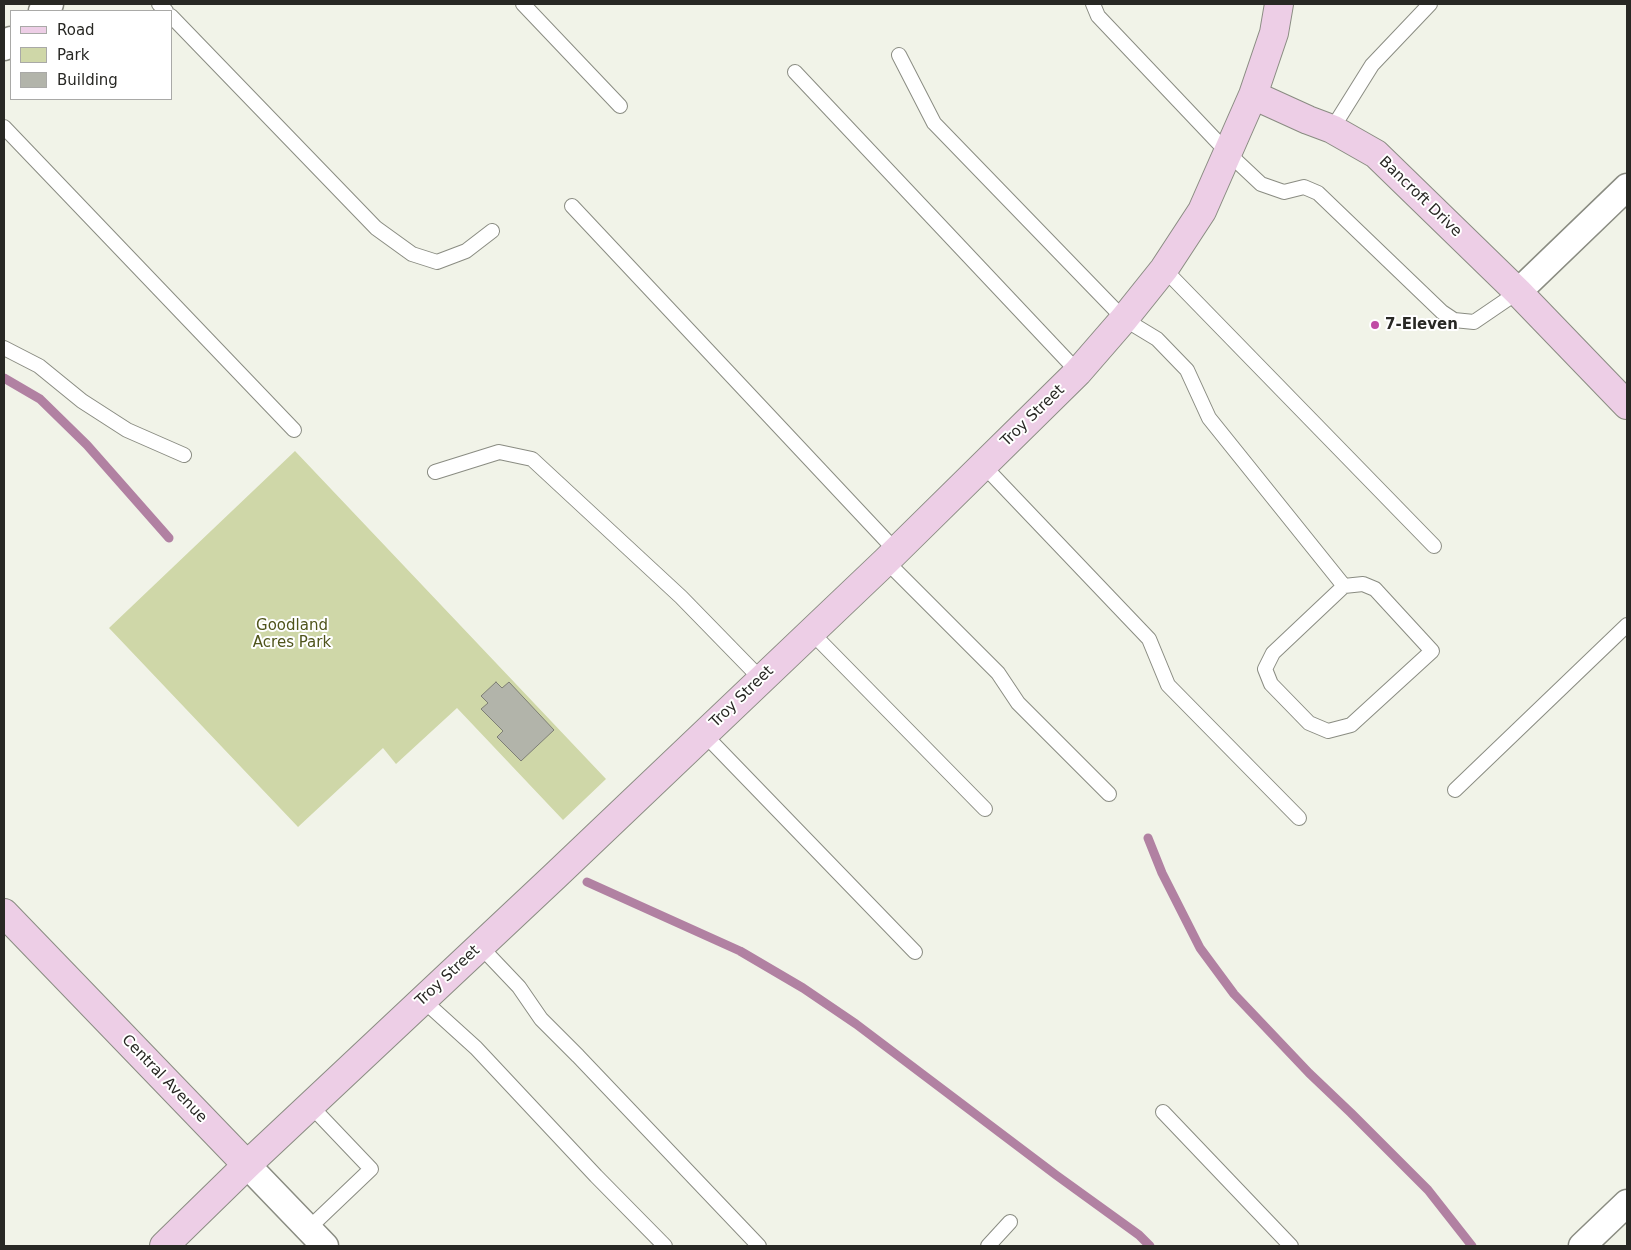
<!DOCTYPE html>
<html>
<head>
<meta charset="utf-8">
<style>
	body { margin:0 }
	#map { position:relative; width:1631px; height:1250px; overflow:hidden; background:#f1f3e8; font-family:"DejaVu Sans",sans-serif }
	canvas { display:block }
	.frame { position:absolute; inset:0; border:5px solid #282824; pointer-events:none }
	.legend { position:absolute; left:10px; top:10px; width:162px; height:90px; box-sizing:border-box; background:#fff; border:1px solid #a9a9a7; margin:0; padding:6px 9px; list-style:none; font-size:15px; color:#282824 }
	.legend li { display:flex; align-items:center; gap:10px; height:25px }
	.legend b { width:25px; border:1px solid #a9a9a7 }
</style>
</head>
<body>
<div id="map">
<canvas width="1631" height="1250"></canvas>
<div class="frame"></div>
<ul class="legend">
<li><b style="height:6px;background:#edcee6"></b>Road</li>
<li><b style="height:14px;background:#cfd7a8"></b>Park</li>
<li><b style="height:14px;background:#b2b4aa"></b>Building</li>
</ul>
</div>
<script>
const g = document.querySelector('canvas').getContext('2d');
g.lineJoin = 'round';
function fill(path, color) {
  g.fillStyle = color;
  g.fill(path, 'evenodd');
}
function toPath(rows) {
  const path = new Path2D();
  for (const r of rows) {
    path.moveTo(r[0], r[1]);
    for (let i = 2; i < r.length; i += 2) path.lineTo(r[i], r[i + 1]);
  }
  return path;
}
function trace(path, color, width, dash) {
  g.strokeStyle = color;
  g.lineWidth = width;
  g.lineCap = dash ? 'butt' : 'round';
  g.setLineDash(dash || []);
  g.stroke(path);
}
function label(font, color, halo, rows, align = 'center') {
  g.font = font + ' "DejaVu Sans",sans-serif';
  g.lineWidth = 4;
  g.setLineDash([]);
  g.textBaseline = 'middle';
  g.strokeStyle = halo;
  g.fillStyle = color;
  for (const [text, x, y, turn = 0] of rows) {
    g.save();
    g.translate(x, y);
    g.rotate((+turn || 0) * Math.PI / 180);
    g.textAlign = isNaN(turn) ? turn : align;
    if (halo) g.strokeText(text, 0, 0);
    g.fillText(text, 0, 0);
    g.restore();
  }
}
const green = toPath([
	[295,451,606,779,563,820,457,708,396,764,383,748,298,827,109,628]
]);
const stream = toPath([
	[4,378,40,399,87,445,169,538],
	[1148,838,1162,873,1200,948,1234,994,1309,1073,1351,1113,1428,1190,1472,1246],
	[587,882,740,951,803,988,856,1024,1056,1175,1139,1235,1150,1246]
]);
const building = toPath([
	[496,682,502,688,509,682,554,730,521,761,497,737,503,731,481,709,488,703,481,696,496,682]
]);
const lane = toPath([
	[159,4,166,11],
	[523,4,620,106],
	[1093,4,1098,16,1228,153,1261,184,1284,192,1304,187,1318,193,1442,312,1454,320,1474,322,1518,292],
	[171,16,376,228,412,254,437,262,466,251,492,231],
	[899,55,934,123,1124,319,1157,339,1187,370,1209,418,1344,586],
	[795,72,1078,372],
	[4,127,294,430],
	[1332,129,1372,65,1430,4],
	[572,206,896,551],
	[1164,269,1434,546],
	[4,348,39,366,82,401,127,430,184,455],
	[983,465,1149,639,1168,685,1299,818],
	[435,472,499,452,532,459,681,597,761,679],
	[886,561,998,673,1018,703,1109,794],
	[1363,584,1375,589,1432,651,1351,725,1328,731,1309,723,1271,684,1265,669,1273,653,1344,586,1363,584],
	[811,632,985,809],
	[704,734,915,952],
	[1455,790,1627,625],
	[480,946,519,987,541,1019,578,1056,759,1246],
	[423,1000,476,1048,596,1176,665,1246],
	[1163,1112,1291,1246],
	[308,1229,371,1169,310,1105],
	[988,1246,1010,1222]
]);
const street = toPath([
	[42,11,50,4],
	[4,47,11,40],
	[1518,292,1627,187],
	[247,1165,325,1246],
	[1582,1246,1627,1203]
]);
const secondary = toPath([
	[1253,95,1308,120,1332,129,1376,154,1518,292,1627,405],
	[4,913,247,1165],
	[164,1246,247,1165,555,876,886,561,1078,372,1124,319,1164,269,1202,211,1253,95,1274,33,1279,4]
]);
const markers = [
	[1375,325,5,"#c04ca5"]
];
const streetNames = [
	["Bancroft Drive",1420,197,44],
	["Troy Street",1033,416,-44],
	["Troy Street",742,697,-44],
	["Troy Street",448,976,-43],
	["Central Avenue",164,1079,46]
];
const poiNames = [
	["7-Eleven",1385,325]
];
const parkNames = [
	["Goodland",292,626],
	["Acres Park",292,643]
];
fill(green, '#cfd7a8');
trace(stream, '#b181a2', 9);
fill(building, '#b2b4aa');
trace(building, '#7e7f75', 1);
trace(lane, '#8a8c82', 16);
trace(street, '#8a8c82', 29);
trace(secondary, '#8a8c82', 30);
trace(lane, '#fff', 14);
trace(street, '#fff', 26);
trace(secondary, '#edcee6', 28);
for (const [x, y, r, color] of markers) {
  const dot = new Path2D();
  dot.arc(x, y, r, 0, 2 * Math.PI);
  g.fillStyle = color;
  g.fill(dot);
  trace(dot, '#fff', 2);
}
label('15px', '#282824', '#fff', streetNames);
label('bold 15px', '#282824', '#fff', poiNames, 'left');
label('15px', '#4f541b', '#fff', parkNames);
</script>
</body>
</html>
